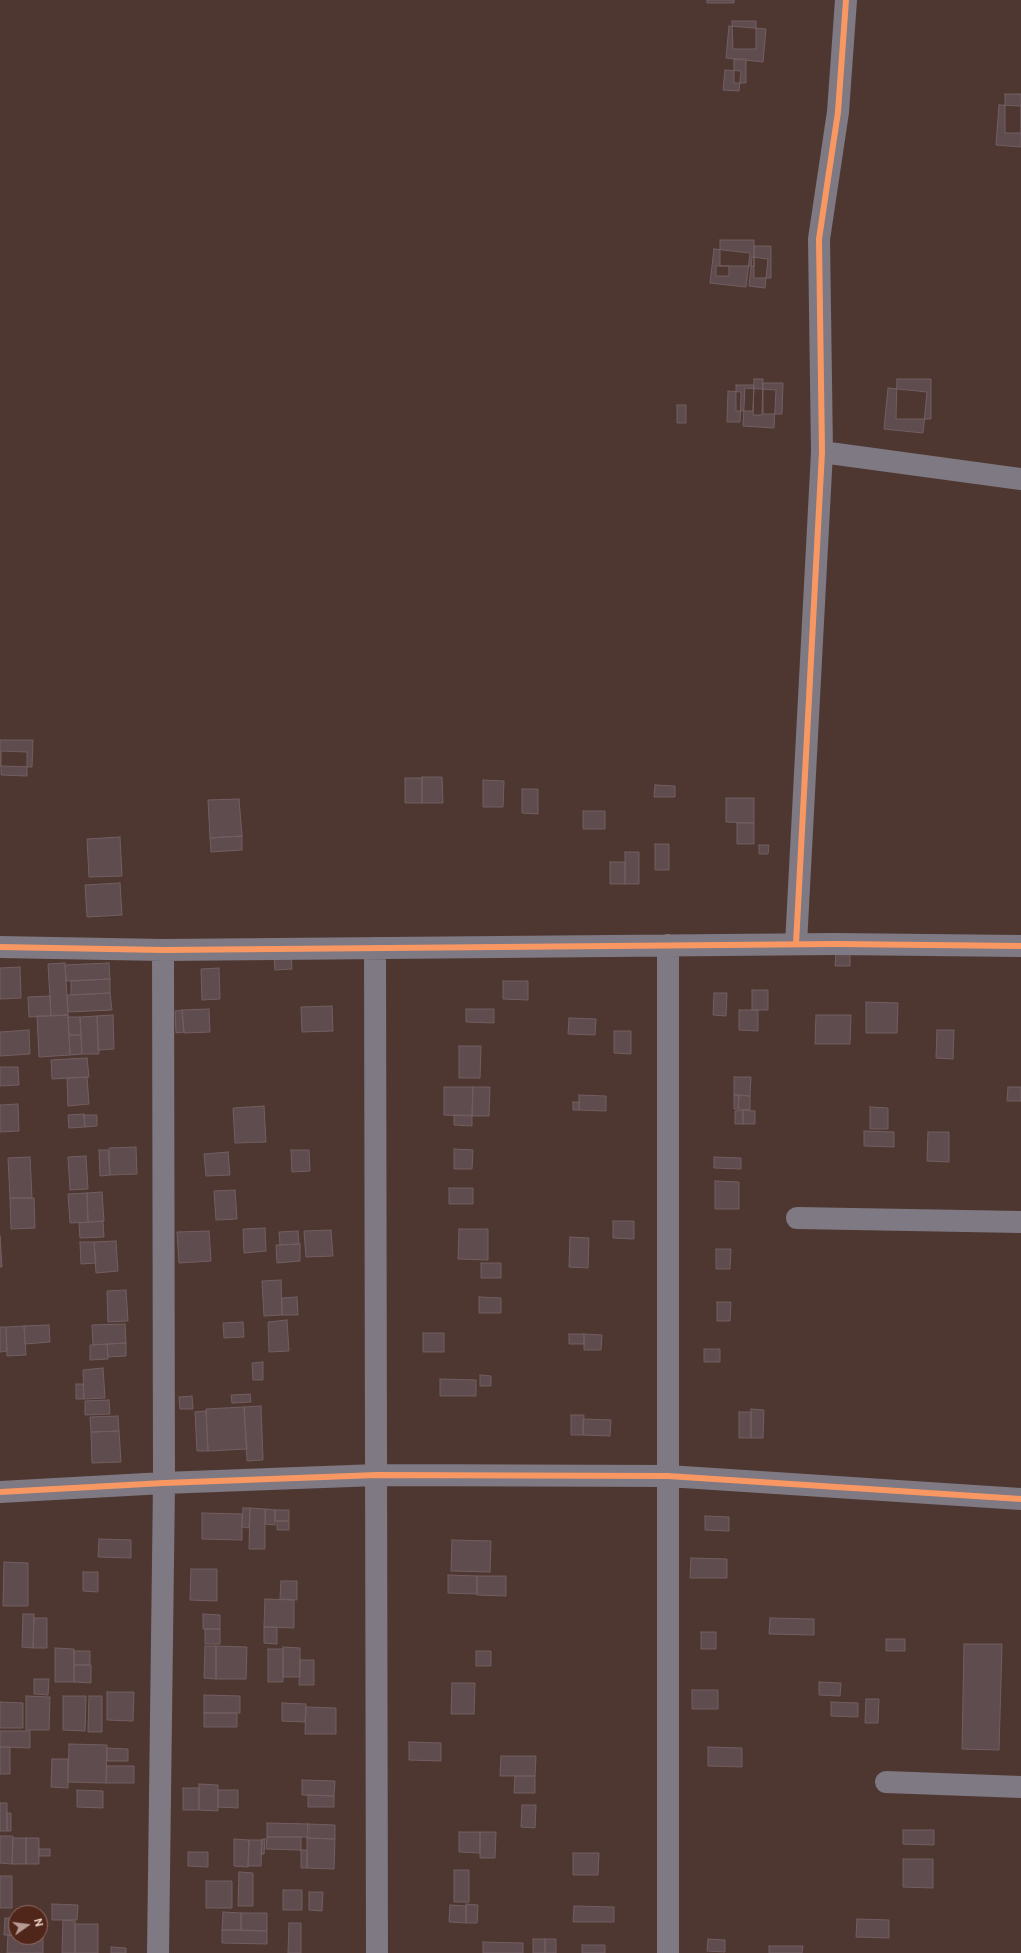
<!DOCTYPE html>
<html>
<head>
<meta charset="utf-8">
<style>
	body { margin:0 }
	#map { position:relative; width:1021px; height:1953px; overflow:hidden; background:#4f3731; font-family:Ubuntu,sans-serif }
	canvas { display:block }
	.north { position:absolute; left:8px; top:1905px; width:40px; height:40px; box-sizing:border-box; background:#50261a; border:1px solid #906b61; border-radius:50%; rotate:76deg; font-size:11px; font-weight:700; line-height:16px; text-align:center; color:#efd3cb }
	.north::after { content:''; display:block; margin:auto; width:14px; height:18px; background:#b79c95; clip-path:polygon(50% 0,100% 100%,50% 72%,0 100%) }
</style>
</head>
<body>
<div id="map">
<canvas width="1021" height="1953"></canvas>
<div class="north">N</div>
</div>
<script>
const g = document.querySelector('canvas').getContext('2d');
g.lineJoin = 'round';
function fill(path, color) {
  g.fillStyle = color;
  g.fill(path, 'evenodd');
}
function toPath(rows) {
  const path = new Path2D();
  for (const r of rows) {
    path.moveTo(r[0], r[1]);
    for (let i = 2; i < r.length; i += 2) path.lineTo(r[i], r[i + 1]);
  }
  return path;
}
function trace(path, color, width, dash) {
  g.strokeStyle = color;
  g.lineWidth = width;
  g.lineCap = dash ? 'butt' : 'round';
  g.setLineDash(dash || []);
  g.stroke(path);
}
const building = toPath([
	[707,0,734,0,734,3,707,3,707,0],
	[732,21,756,21,756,49,733,49,732,21],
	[729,26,766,29,763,62,726,58,729,26],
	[734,59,746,59,746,83,734,83,734,59],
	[725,70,741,71,739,91,723,90,725,70],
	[1005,94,1021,94,1021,133,1005,133,1005,94],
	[999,105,1021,106,1021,147,996,145,999,105],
	[720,240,754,240,754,266,720,266,720,240],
	[754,246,771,246,771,278,754,278,754,246],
	[714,249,750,253,746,287,710,283,714,249],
	[752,257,768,259,765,288,749,286,752,257],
	[716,266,729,266,729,276,716,276,716,266],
	[754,379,763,379,762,415,753,415,754,379],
	[897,379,931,379,931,419,896,419,897,379],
	[763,383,783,383,782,414,763,414,763,383],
	[736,385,754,385,753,411,736,411,736,385],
	[745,388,776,390,774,428,743,426,745,388],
	[888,388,927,392,923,433,884,429,888,388],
	[728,391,741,392,740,422,727,422,728,391],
	[677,405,686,405,686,423,677,423,677,405],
	[0,740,33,740,32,767,0,766,0,740],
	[1,751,27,752,27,776,1,775,1,751],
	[422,777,442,777,443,803,422,803,422,777],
	[405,778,422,778,422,803,405,803,405,778],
	[483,780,504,781,503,807,483,807,483,780],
	[655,785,675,786,675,797,654,797,655,785],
	[522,789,538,789,538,814,522,813,522,789],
	[726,798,754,798,754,823,726,822,726,798],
	[239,799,242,836,210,838,208,800,239,799],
	[583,811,605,811,605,829,583,829,583,811],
	[737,823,754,823,754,844,737,844,737,823],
	[242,836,242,850,211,852,210,838,242,836],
	[120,837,122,876,89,877,87,839,120,837],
	[655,844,669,844,669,870,655,870,655,844],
	[759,845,769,845,768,854,759,854,759,845],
	[625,852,639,852,639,884,625,884,625,852],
	[610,862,625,862,625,884,610,884,610,862],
	[120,883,122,915,87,917,85,885,120,883],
	[836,953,850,953,850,966,835,966,836,953],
	[291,954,292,969,275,970,274,955,291,954],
	[65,963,68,1015,51,1016,48,964,65,963],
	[109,963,110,979,66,981,65,965,109,963],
	[20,967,21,998,0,999,0,968,20,967],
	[219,968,220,999,202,1000,201,969,219,968],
	[110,979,110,993,71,995,71,981,110,979],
	[503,981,528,981,528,1000,503,999,503,981],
	[752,990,768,990,768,1010,752,1010,752,990],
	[110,993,112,1010,68,1012,67,995,110,993],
	[714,993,727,993,726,1016,713,1015,714,993],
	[50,996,51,1016,29,1017,28,997,50,996],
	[866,1002,898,1003,897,1033,866,1033,866,1002],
	[332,1006,333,1031,302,1032,301,1007,332,1006],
	[209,1009,210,1032,184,1033,182,1010,209,1009],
	[466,1009,494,1009,494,1023,466,1022,466,1009],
	[182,1010,184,1032,176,1033,175,1011,182,1010],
	[739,1010,758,1010,758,1031,739,1030,739,1010],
	[68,1015,70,1055,39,1057,37,1016,68,1015],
	[113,1015,114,1049,98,1050,97,1016,113,1015],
	[816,1015,851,1015,850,1044,815,1044,816,1015],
	[97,1016,99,1054,82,1054,80,1017,97,1016],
	[68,1017,80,1017,81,1035,69,1035,68,1017],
	[569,1018,596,1019,595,1035,568,1034,569,1018],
	[29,1030,30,1054,0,1056,0,1032,29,1030],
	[937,1030,954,1030,953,1059,936,1058,937,1030],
	[614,1031,631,1031,631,1054,614,1053,614,1031],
	[69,1035,81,1035,82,1054,70,1055,69,1035],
	[459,1046,481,1046,480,1078,459,1078,459,1046],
	[87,1058,89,1077,52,1079,51,1060,87,1058],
	[0,1067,18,1067,19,1085,0,1086,0,1067],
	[87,1077,89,1104,68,1106,67,1078,87,1077],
	[734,1077,751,1077,750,1096,734,1095,734,1077],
	[444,1087,473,1087,472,1116,444,1115,444,1087],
	[473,1087,490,1087,489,1116,472,1116,473,1087],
	[1008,1087,1021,1087,1021,1101,1007,1101,1008,1087],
	[579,1095,606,1096,606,1111,579,1110,579,1095],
	[734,1095,739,1095,738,1109,734,1109,734,1095],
	[739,1095,750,1096,750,1110,738,1109,739,1095],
	[573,1102,579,1102,579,1110,573,1110,573,1102],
	[18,1104,19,1131,0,1132,0,1105,18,1104],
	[264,1106,266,1142,235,1143,233,1108,264,1106],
	[870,1107,888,1108,888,1129,870,1129,870,1107],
	[743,1110,743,1124,735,1124,735,1111,743,1110],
	[743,1110,755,1111,755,1124,743,1124,743,1110],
	[84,1114,85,1127,69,1128,68,1115,84,1114],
	[84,1115,97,1115,97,1126,85,1127,84,1115],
	[454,1115,472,1115,472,1126,454,1125,454,1115],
	[864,1131,894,1132,894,1147,864,1146,864,1131],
	[928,1132,949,1132,949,1162,927,1161,928,1132],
	[136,1147,137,1174,110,1175,109,1148,136,1147],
	[454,1149,473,1150,472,1169,454,1169,454,1149],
	[99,1150,108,1150,110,1175,100,1176,99,1150],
	[291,1150,309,1150,310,1171,292,1172,291,1150],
	[228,1152,230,1175,206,1176,204,1154,228,1152],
	[86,1156,88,1189,70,1190,68,1157,86,1156],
	[30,1157,32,1198,10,1198,8,1158,30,1157],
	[714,1157,741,1158,741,1169,714,1168,714,1157],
	[715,1181,739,1182,739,1209,715,1209,715,1181],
	[449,1188,473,1188,473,1204,449,1204,449,1188],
	[235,1190,237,1219,216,1220,214,1191,235,1190],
	[102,1192,104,1221,88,1222,87,1193,102,1192],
	[87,1193,88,1222,70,1223,68,1194,87,1193],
	[10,1198,34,1198,35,1228,11,1229,10,1198],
	[103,1221,104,1237,80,1238,79,1223,103,1221],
	[613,1221,634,1221,634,1239,613,1238,613,1221],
	[265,1228,266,1251,244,1253,243,1229,265,1228],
	[459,1229,488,1229,488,1260,458,1259,459,1229],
	[331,1230,333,1256,306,1257,304,1231,331,1230],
	[209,1231,211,1261,179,1263,177,1232,209,1231],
	[298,1231,299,1244,280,1245,279,1232,298,1231],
	[0,1236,2,1267,0,1267,0,1236],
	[570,1237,589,1238,588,1268,569,1267,570,1237],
	[116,1241,118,1271,96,1273,94,1242,116,1241],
	[80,1242,94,1242,96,1263,81,1264,80,1242],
	[300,1244,300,1261,277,1263,276,1245,300,1244],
	[716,1249,731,1249,730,1269,716,1269,716,1249],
	[481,1263,501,1263,501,1278,481,1278,481,1263],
	[281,1280,282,1315,264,1316,262,1281,281,1280],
	[126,1290,128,1321,108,1322,107,1291,126,1290],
	[297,1297,298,1315,282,1315,282,1298,297,1297],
	[479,1297,501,1298,501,1313,479,1313,479,1297],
	[717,1302,731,1302,730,1321,717,1321,717,1302],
	[287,1320,289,1351,269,1352,268,1322,287,1320],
	[243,1322,244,1337,224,1338,223,1323,243,1322],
	[125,1324,126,1343,93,1345,92,1325,125,1324],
	[49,1325,50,1342,25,1344,24,1326,49,1325],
	[24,1326,26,1355,7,1356,6,1327,24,1326],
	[0,1327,6,1327,7,1351,0,1352,0,1327],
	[423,1333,444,1333,444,1352,423,1352,423,1333],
	[569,1334,584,1334,584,1344,569,1344,569,1334],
	[584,1334,602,1335,601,1350,584,1350,584,1334],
	[126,1343,126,1356,108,1357,107,1344,126,1343],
	[107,1344,108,1359,90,1360,90,1345,107,1344],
	[704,1349,720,1349,720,1362,704,1362,704,1349],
	[263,1362,263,1380,253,1380,252,1363,263,1362],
	[103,1368,105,1398,84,1399,83,1370,103,1368],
	[480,1375,491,1376,491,1386,480,1386,480,1375],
	[440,1379,476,1380,476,1396,440,1396,440,1379],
	[76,1384,83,1384,84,1399,76,1399,76,1384],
	[250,1394,251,1402,232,1403,231,1395,250,1394],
	[192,1396,193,1409,180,1409,179,1397,192,1396],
	[109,1400,110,1414,85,1415,85,1401,109,1400],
	[261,1406,263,1460,247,1461,244,1407,261,1406],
	[244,1407,247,1449,208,1451,206,1409,244,1407],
	[751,1409,764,1410,763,1438,751,1438,751,1409],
	[206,1411,208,1451,197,1451,195,1412,206,1411],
	[739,1412,751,1412,751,1438,739,1438,739,1412],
	[571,1415,584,1415,583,1435,571,1435,571,1415],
	[118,1416,119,1431,91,1432,90,1417,118,1416],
	[583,1419,611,1420,610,1436,583,1435,583,1419],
	[119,1431,121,1462,92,1463,91,1432,119,1431],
	[243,1508,250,1508,249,1528,242,1527,243,1508],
	[250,1508,265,1509,265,1549,249,1549,250,1508],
	[266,1509,275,1510,275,1525,265,1524,266,1509],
	[275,1510,289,1510,289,1521,275,1521,275,1510],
	[202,1513,242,1514,242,1540,202,1539,202,1513],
	[705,1516,729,1517,729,1531,705,1530,705,1516],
	[277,1521,289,1521,289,1530,277,1530,277,1521],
	[99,1539,131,1540,131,1558,98,1557,99,1539],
	[452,1540,491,1541,490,1572,451,1571,452,1540],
	[691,1558,727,1559,727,1578,690,1578,691,1558],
	[4,1562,28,1563,28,1606,3,1606,4,1562],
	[191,1569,217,1569,217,1601,190,1600,191,1569],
	[83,1572,98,1572,98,1592,83,1591,83,1572],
	[448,1575,477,1576,477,1594,448,1593,448,1575],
	[477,1576,506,1576,506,1596,477,1595,477,1576],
	[281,1581,297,1581,297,1600,280,1599,281,1581],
	[265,1599,294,1600,294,1628,264,1627,265,1599],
	[23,1614,34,1614,33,1648,22,1647,23,1614],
	[203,1614,220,1615,220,1629,203,1629,203,1614],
	[34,1618,47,1618,47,1648,33,1648,34,1618],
	[770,1618,814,1619,814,1635,769,1634,770,1618],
	[264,1627,277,1627,277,1644,264,1643,264,1627],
	[205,1629,220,1629,220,1644,205,1644,205,1629],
	[701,1632,716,1632,716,1649,701,1649,701,1632],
	[886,1639,905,1639,905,1651,886,1651,886,1639],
	[964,1644,1002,1644,999,1750,962,1749,964,1644],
	[205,1646,216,1646,216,1679,204,1678,205,1646],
	[216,1646,247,1647,246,1679,216,1679,216,1646],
	[283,1647,300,1648,300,1677,283,1677,283,1647],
	[55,1648,74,1649,74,1682,55,1682,55,1648],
	[268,1649,283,1649,283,1682,268,1682,268,1649],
	[74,1651,90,1651,90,1665,74,1665,74,1651],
	[476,1651,491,1651,491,1666,476,1666,476,1651],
	[300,1660,314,1660,314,1685,299,1685,300,1660],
	[74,1665,91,1665,91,1683,74,1682,74,1665],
	[34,1679,49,1679,48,1695,34,1694,34,1679],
	[819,1682,841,1683,840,1696,819,1695,819,1682],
	[452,1683,475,1683,474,1714,451,1714,452,1683],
	[692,1690,718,1690,718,1709,692,1709,692,1690],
	[107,1692,134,1692,133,1721,107,1720,107,1692],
	[204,1695,240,1696,240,1713,204,1713,204,1695],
	[26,1696,50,1697,49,1730,26,1730,26,1696],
	[63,1696,86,1696,85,1731,63,1730,63,1696],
	[89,1696,102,1696,102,1732,88,1732,89,1696],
	[866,1699,879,1699,878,1723,865,1723,866,1699],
	[0,1702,23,1703,23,1728,0,1728,0,1702],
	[831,1702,858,1703,858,1717,831,1716,831,1702],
	[282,1703,306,1704,305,1722,282,1721,282,1703],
	[306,1707,336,1708,336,1734,305,1734,306,1707],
	[204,1713,237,1713,237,1727,204,1727,204,1713],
	[0,1731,30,1731,30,1748,0,1747,0,1731],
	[409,1742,441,1743,441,1761,409,1760,409,1742],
	[69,1744,107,1745,106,1783,68,1782,69,1744],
	[0,1747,10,1747,10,1774,0,1774,0,1747],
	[708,1747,742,1748,742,1767,708,1766,708,1747],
	[107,1748,128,1749,128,1761,107,1761,107,1748],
	[501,1756,536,1756,535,1776,500,1776,501,1756],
	[52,1759,68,1759,68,1788,51,1787,52,1759],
	[107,1766,134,1766,134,1783,106,1783,107,1766],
	[515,1776,535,1776,535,1793,514,1793,515,1776],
	[302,1780,335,1781,334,1796,302,1795,302,1780],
	[199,1784,218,1785,218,1811,199,1810,199,1784],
	[183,1788,199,1788,199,1810,183,1810,183,1788],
	[77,1790,103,1791,103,1808,77,1807,77,1790],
	[218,1790,238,1790,238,1808,218,1807,218,1790],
	[308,1795,334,1796,334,1807,308,1807,308,1795],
	[0,1803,7,1803,7,1831,0,1831,0,1803],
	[522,1805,536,1805,535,1828,521,1827,522,1805],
	[7,1813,11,1813,11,1831,7,1831,7,1813],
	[267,1823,309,1824,309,1837,267,1837,267,1823],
	[308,1824,335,1825,335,1839,307,1838,308,1824],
	[903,1830,934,1830,934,1845,903,1844,903,1830],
	[459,1832,480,1832,480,1853,459,1852,459,1832],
	[480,1832,496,1832,495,1858,480,1858,480,1832],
	[0,1836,13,1836,12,1864,0,1863,0,1836],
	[267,1837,301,1837,301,1850,266,1849,267,1837],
	[13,1838,26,1838,26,1864,12,1864,13,1838],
	[26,1838,39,1838,39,1864,26,1864,26,1838],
	[307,1838,335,1839,334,1869,307,1868,307,1838],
	[234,1839,249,1840,248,1867,234,1866,234,1839],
	[265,1839,264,1854,261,1854,262,1839,265,1839],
	[249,1840,262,1840,261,1866,248,1866,249,1840],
	[39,1849,50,1849,50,1856,39,1856,39,1849],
	[301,1850,307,1850,307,1868,301,1868,301,1850],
	[188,1852,208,1852,208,1867,188,1866,188,1852],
	[573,1853,599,1853,598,1875,573,1875,573,1853],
	[903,1859,933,1859,933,1888,903,1887,903,1859],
	[454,1870,469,1870,469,1902,454,1902,454,1870],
	[239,1872,253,1873,253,1906,238,1906,239,1872],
	[0,1876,12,1876,12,1908,0,1908,0,1876],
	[206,1881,232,1881,232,1908,206,1908,206,1881],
	[283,1890,302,1890,302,1910,283,1910,283,1890],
	[309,1892,323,1892,322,1911,309,1910,309,1892],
	[52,1904,78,1905,77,1920,52,1920,52,1904],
	[466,1904,478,1905,477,1923,466,1923,466,1904],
	[450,1905,466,1906,466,1923,449,1922,450,1905],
	[574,1906,614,1907,614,1922,573,1922,574,1906],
	[223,1912,241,1913,241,1930,222,1930,223,1912],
	[241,1913,267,1913,267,1931,241,1930,241,1913],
	[5,1918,16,1918,16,1935,4,1935,5,1918],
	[857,1919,889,1920,889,1938,856,1937,857,1919],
	[63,1920,75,1921,75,1953,62,1953,63,1920],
	[289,1923,301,1923,301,1953,288,1953,289,1923],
	[75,1924,98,1924,98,1953,75,1953,75,1924],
	[222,1930,267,1931,267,1944,222,1943,222,1930],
	[8,1935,16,1935,16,1937,43,1936,43,1953,7,1953,8,1935],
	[533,1939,545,1939,545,1953,533,1953,533,1939],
	[545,1939,556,1939,556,1953,545,1953,545,1939],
	[708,1939,725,1940,725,1952,707,1951,708,1939],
	[483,1942,523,1943,523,1953,483,1953,483,1942],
	[582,1945,605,1945,605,1953,582,1953,582,1945],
	[769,1946,803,1946,802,1953,769,1953,769,1946],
	[111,1947,126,1948,126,1953,111,1953,111,1947]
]);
const minor = toPath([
	[822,452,1021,479],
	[796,944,822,452,819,239,838,112,846,0],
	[668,945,668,1953],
	[0,947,163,950,835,944,1021,946],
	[375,948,377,1953],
	[797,1218,1021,1222],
	[0,1492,164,1483,377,1475,668,1476,1021,1499],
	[886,1782,1021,1787],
	[158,1953,164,1483,163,950]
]);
const cycleway = toPath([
	[796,944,822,452,819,239,838,112,846,0],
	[0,947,163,950,835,944,1021,946],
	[0,1492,164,1483,377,1475,668,1476,1021,1499]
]);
fill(building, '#5f4c4f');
trace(building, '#725e61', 1);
trace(minor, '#7e7983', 22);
trace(cycleway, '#f99763', 6);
</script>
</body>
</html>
